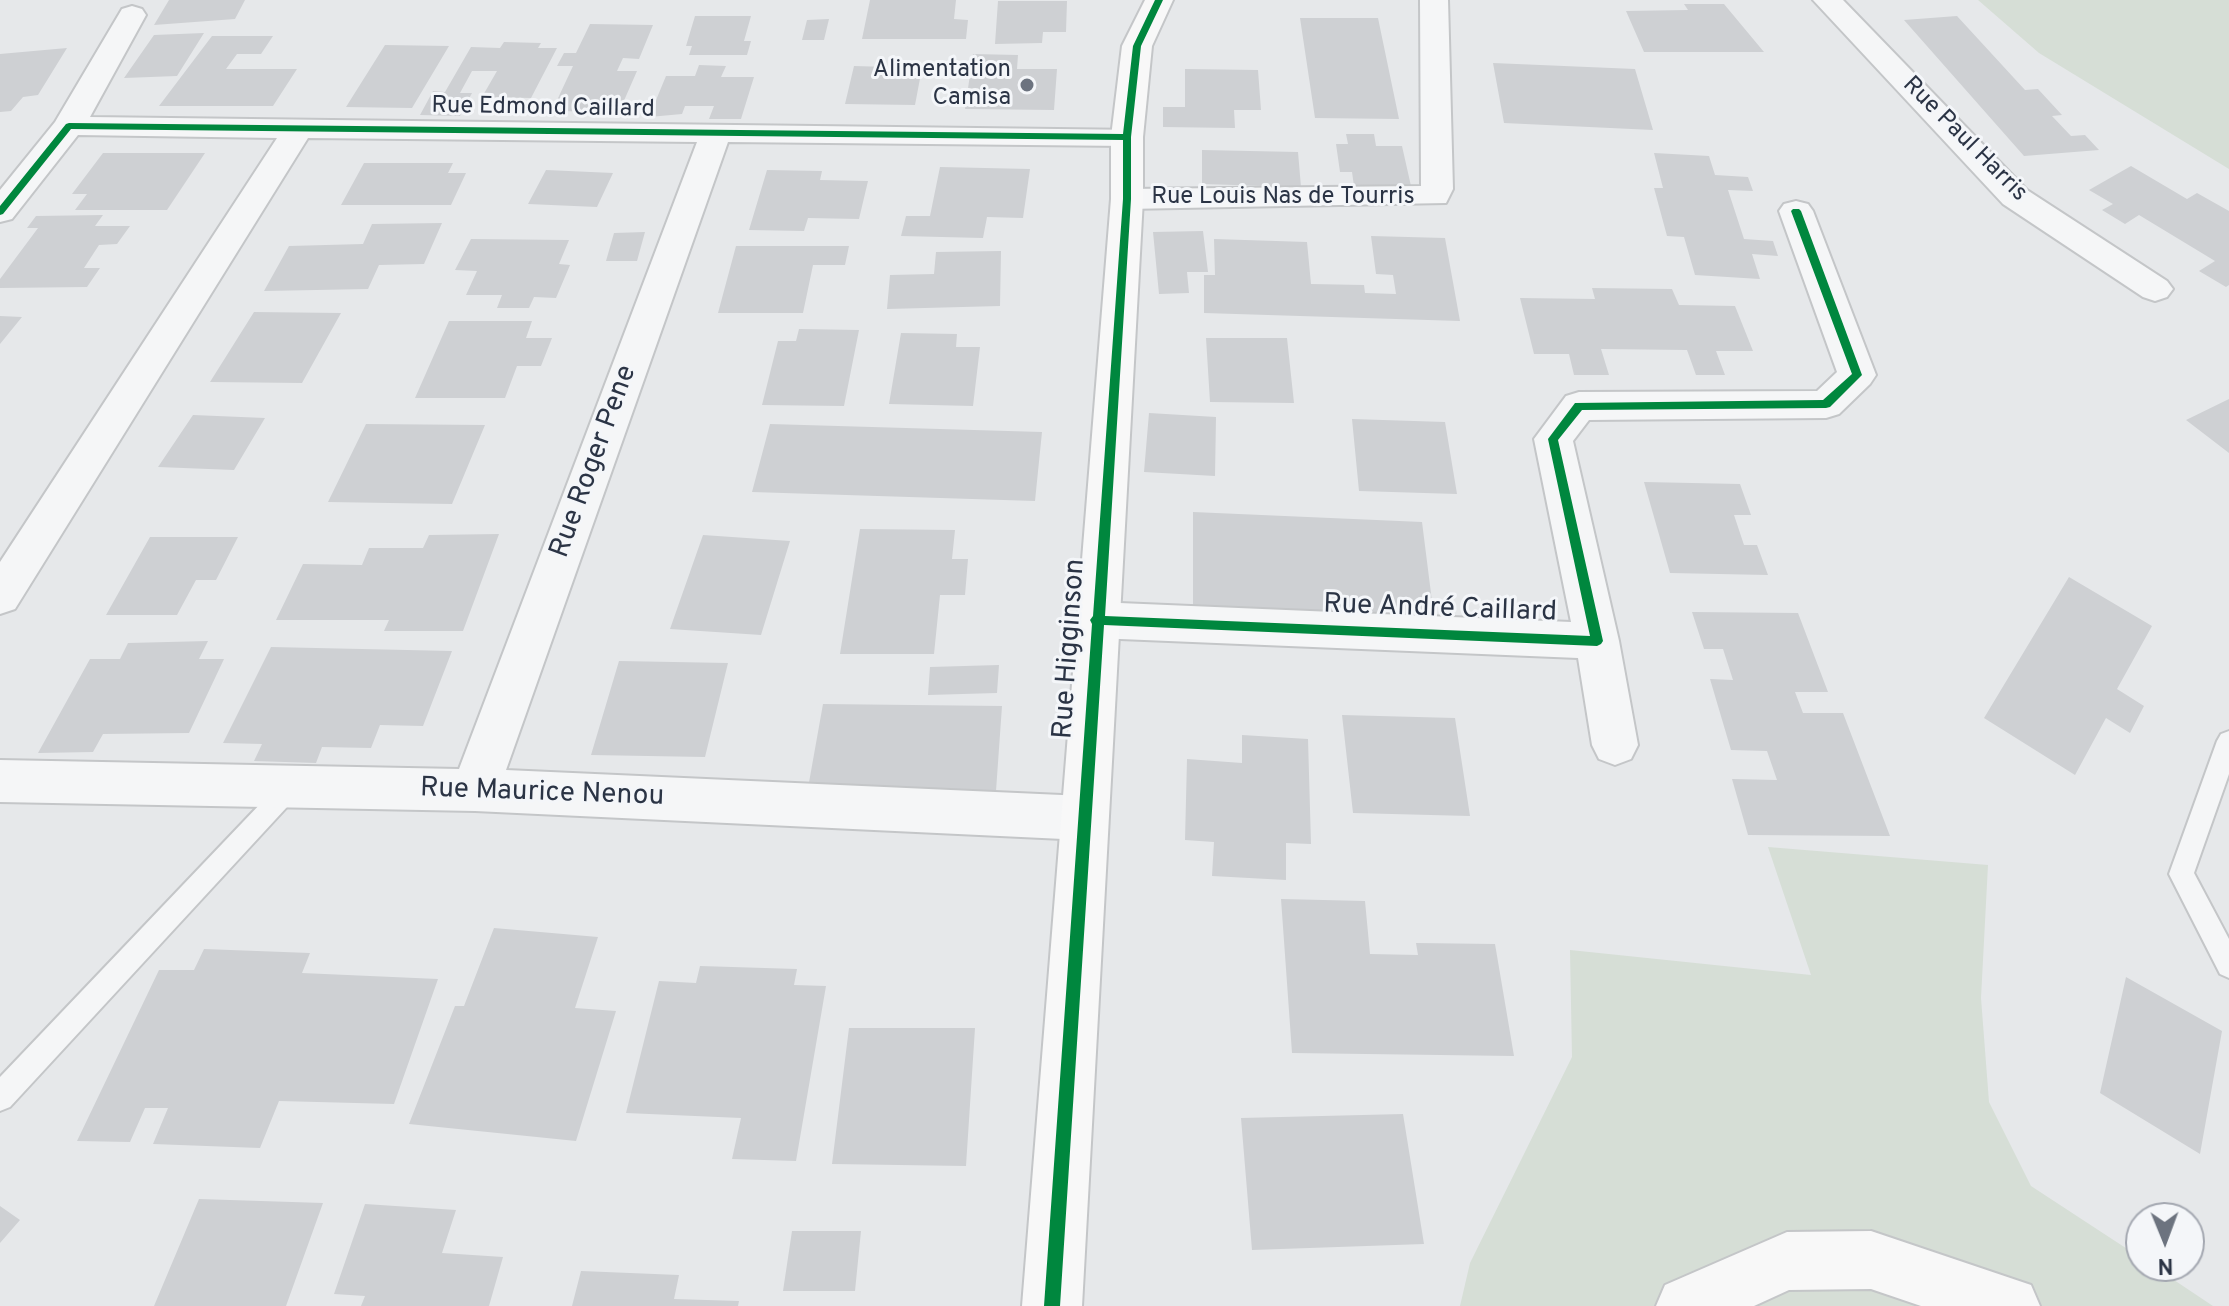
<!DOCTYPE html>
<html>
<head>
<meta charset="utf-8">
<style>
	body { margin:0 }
	#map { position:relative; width:2229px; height:1306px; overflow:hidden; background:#e6e8ea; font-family:Overpass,sans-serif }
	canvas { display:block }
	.north { position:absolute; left:2125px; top:1202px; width:80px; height:80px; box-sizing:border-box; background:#f4f6f9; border:2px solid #a4a8b1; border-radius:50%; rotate:179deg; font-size:22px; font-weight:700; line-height:32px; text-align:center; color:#2b3445 }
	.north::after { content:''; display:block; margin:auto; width:28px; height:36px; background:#6c737f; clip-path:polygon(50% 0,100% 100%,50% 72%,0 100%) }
</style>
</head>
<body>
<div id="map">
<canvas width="2229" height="1306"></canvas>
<div class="north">N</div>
</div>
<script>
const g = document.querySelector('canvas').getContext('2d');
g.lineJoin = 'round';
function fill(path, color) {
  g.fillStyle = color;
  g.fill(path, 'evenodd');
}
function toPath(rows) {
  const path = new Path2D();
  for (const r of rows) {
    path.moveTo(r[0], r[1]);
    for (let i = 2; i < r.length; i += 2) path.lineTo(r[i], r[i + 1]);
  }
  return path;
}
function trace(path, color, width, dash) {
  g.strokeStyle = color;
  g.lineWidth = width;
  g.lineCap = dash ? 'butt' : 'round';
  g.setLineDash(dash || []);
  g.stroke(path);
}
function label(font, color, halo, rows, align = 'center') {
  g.font = font + ' Overpass,sans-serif';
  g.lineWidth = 6;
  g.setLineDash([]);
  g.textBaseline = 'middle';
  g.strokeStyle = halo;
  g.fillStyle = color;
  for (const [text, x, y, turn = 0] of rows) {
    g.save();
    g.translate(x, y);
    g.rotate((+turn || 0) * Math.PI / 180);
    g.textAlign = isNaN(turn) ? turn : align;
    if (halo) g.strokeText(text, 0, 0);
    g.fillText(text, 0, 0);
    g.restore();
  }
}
const green = toPath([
	[1978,0,2229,0,2229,169,2039,53],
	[1768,847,1988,865,1981,998,1989,1102,2031,1186,2141,1258,2141,1266,2153,1266,2213,1306,1460,1306,1470,1263,1572,1057,1570,950,1811,975]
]);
const building = toPath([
	[169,0,245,0,235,19,154,25],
	[870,0,956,0,954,19,968,20,966,39,862,39],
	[998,1,1067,1,1066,32,1043,32,1042,43,995,44],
	[1684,4,1724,4,1764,52,1644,52,1626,11,1688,10],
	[695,16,751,16,744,41,751,41,747,55,689,55,692,46,686,46],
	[1957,16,2025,90,2038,89,2062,115,2052,116,2071,136,2085,135,2099,150,2024,156,1904,20],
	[1300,18,1378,18,1399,119,1315,118],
	[829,19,824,40,802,40,807,20],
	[590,24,653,25,639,59,623,58,617,71,637,71,619,112,552,111,573,66,557,66,564,53,576,53],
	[204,33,177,76,124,78,154,35],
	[212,36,273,36,261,54,237,54,226,69,297,69,273,106,159,106],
	[504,42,541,43,538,48,557,48,531,98,482,97,497,71,472,71,460,93,472,93,460,116,420,115,433,91,445,92,471,47,500,48],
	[385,45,449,46,412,108,346,107],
	[67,48,38,95,23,97,11,111,0,112,0,54],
	[973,54,1018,55,1017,69,1057,69,1054,110,965,109],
	[1493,63,1635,69,1653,130,1504,123],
	[699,65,726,66,721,77,754,77,741,119,709,119,714,106,685,106,682,114,649,117,666,76,695,76],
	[854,66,922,68,915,105,845,104],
	[1185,69,1258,70,1261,110,1234,110,1235,128,1163,127,1163,107,1185,107],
	[1346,134,1374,134,1376,146,1402,146,1411,186,1354,186,1352,172,1340,172,1336,144,1348,144],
	[1202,150,1298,152,1301,187,1202,184],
	[103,153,205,153,167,210,75,210,87,194,72,194],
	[1654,153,1709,156,1715,175,1748,177,1753,191,1728,190,1744,239,1773,241,1778,256,1752,254,1760,279,1695,275,1684,237,1667,236,1654,188,1663,188],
	[364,163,453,163,448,173,466,173,451,205,341,205],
	[2131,166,2187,199,2197,193,2229,211,2229,285,2226,287,2199,271,2215,261,2139,215,2125,224,2102,210,2113,204,2089,190],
	[940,167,1030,169,1023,218,987,217,983,238,901,236,906,216,930,216],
	[546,170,613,173,597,207,528,204],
	[767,170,822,171,820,180,868,181,859,219,808,218,804,231,749,230],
	[103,215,95,226,130,226,117,244,99,245,84,268,100,268,87,287,0,288,0,279,38,228,27,228,36,216],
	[442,223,424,264,379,265,368,289,264,291,289,246,363,244,372,224],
	[1203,231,1208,272,1187,272,1189,293,1159,294,1153,232],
	[645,232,637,261,606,261,614,233],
	[1371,236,1445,238,1460,321,1204,313,1204,275,1215,275,1214,239,1307,242,1311,284,1364,285,1365,293,1396,294,1393,275,1376,274],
	[471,239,569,240,559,264,570,265,556,298,534,297,529,308,497,308,502,295,466,295,477,271,455,270],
	[736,246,849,246,845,265,813,265,803,313,718,313],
	[1001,251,1000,306,887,309,890,275,934,274,936,252],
	[1592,288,1672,289,1679,305,1735,306,1753,351,1716,351,1725,375,1696,375,1687,350,1601,349,1609,375,1574,375,1569,354,1534,354,1520,298,1595,299],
	[254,312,341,313,302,383,210,382],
	[0,316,22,317,0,344],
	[449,321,532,321,526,338,552,338,541,366,517,366,505,398,415,398],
	[799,329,859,330,844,406,762,405,778,341,796,341],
	[901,333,957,334,956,347,980,347,973,406,889,404],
	[1206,338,1287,338,1294,403,1210,402],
	[2229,399,2229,453,2186,420],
	[1149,413,1216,417,1215,476,1144,472],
	[193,415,265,418,234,470,158,467],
	[1352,419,1445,422,1457,494,1359,491],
	[366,424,485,425,452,504,328,502],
	[770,424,1042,432,1035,501,752,492],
	[1644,482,1740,484,1751,515,1734,515,1744,545,1757,545,1768,575,1670,573],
	[1193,512,1422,522,1434,617,1193,606],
	[860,529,955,530,952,559,968,559,965,595,940,595,934,654,840,654],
	[499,534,463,631,384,631,389,620,276,620,303,564,362,565,369,548,423,548,429,535],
	[703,535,790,541,761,635,670,629],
	[150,537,238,537,216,580,196,580,177,615,106,615],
	[2069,577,2152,626,2117,689,2144,706,2130,733,2106,718,2075,775,1984,718],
	[1692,612,1798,613,1828,692,1795,692,1803,713,1843,713,1890,836,1748,835,1732,779,1777,780,1767,751,1731,750,1710,679,1733,680,1723,649,1704,649],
	[208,641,199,659,224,659,189,733,103,734,93,752,38,753,90,659,120,659,128,643],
	[271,647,452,651,423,726,380,725,371,748,322,747,316,763,254,761,262,744,223,743],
	[619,661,728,663,705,757,591,755],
	[999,665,997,693,928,695,930,667],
	[823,704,1002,706,996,791,808,788],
	[1342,715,1455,718,1470,816,1353,813],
	[1242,735,1308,739,1311,844,1286,843,1286,880,1212,876,1214,842,1185,840,1187,759,1242,763],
	[1281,899,1365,901,1370,954,1418,955,1416,943,1495,944,1514,1056,1292,1053],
	[494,928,598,937,575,1008,616,1011,576,1141,409,1124,455,1006,464,1006],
	[204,949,310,953,302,973,438,979,394,1104,279,1101,260,1148,153,1144,168,1108,145,1108,130,1142,77,1141,159,970,194,970],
	[700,966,797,969,794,985,826,986,796,1161,732,1159,741,1118,626,1113,659,981,696,983],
	[2126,977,2222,1031,2200,1154,2100,1093],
	[849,1028,975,1028,966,1166,832,1164],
	[1403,1114,1424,1244,1252,1250,1241,1118],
	[199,1199,323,1203,286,1306,154,1306],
	[365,1204,456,1210,442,1253,503,1257,489,1306,361,1306,365,1296,334,1294],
	[0,1206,20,1220,0,1243],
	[792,1231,861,1231,855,1291,783,1291],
	[581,1271,679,1275,674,1299,739,1301,738,1306,572,1306]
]);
const lane = toPath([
	[2229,731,2229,774,2194,873,2229,939,2229,978,2220,974,2169,874,2217,741,2221,734,2229,731],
	[291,776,299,780,303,787,299,794,10,1107,0,1111,0,1077,283,780,291,776]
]);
const street = toPath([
	[1420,0,1448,0,1453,189,1446,203,1127,209,1115,206,1111,199,1115,192,1127,189,1421,186,1420,0],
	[1813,0,1843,0,2027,190,2167,281,2173,289,2167,297,2155,301,2143,297,2003,204,1813,0],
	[132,6,142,9,146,15,90,117,1138,130,1143,137,1138,144,1127,146,728,142,506,770,1084,796,1101,803,1108,818,1101,833,1084,840,475,811,0,802,0,760,459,769,697,142,308,138,15,609,0,614,0,562,277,138,78,135,12,219,0,222,0,190,55,122,122,9,132,6],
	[1796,201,1808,204,1813,211,1876,375,1870,384,1839,414,1826,418,1589,420,1573,441,1619,641,1638,745,1631,759,1615,765,1599,759,1592,745,1578,658,1096,638,1081,632,1074,620,1081,608,1096,602,1571,622,1534,439,1566,396,1579,392,1817,391,1837,372,1779,211,1784,204,1796,201]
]);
const secondary = toPath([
	[1145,0,1173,0,1152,46,1143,137,1143,199,1082,1306,1022,1306,1111,199,1111,137,1122,46,1145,0],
	[1871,1231,2031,1285,2040,1306,1921,1306,1871,1289,1789,1290,1754,1306,1656,1306,1665,1285,1787,1232,1871,1231]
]);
const cycleway = toPath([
	[1155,0,1163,0,1141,46,1131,137,1131,199,1105,616,1590,636,1548,439,1575,403,1823,400,1852,374,1791,211,1793,209,1799,209,1801,211,1862,375,1830,407,1826,408,1582,410,1558,440,1603,641,1601,644,1597,646,1104,625,1060,1306,1044,1306,1092,624,1090,620,1093,616,1123,199,1123,140,71,129,3,214,0,215,0,206,66,124,69,123,1123,134,1133,46,1155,0]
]);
const markers = [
	[1027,85,8,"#6c737f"]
];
const farPoinames = [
	["Alimentation",1011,71],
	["Camisa",1011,99]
];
const farStreetnames = [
	["Rue Edmond Caillard",543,109,1],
	["Rue Paul Harris",1964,140,45],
	["Rue Louis Nas de Tourris",1283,198]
];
const streetNames = [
	["Rue Roger Pene",595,462,-70],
	["Rue André Caillard",1440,610,2],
	["Rue Higginson",1071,649,-86],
	["Rue Maurice Nenou",542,794,2]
];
fill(green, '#d6ded6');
fill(building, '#ced0d3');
trace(lane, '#c4c6c8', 4);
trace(street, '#c4c6c8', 4);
trace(secondary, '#c4c6c8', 4);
fill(lane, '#f5f6f7');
fill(street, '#f5f6f7');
fill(secondary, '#f8f8f8');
fill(cycleway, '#00873e');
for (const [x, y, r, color] of markers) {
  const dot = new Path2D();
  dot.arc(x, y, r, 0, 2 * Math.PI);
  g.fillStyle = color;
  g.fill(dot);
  trace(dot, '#f4f6f9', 3);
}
label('24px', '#2b3445', '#f4f6f9', farPoinames, 'right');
label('24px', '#2b3445', '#f4f6f9', farStreetnames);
label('28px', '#2b3445', '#f4f6f9', streetNames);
</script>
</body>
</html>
